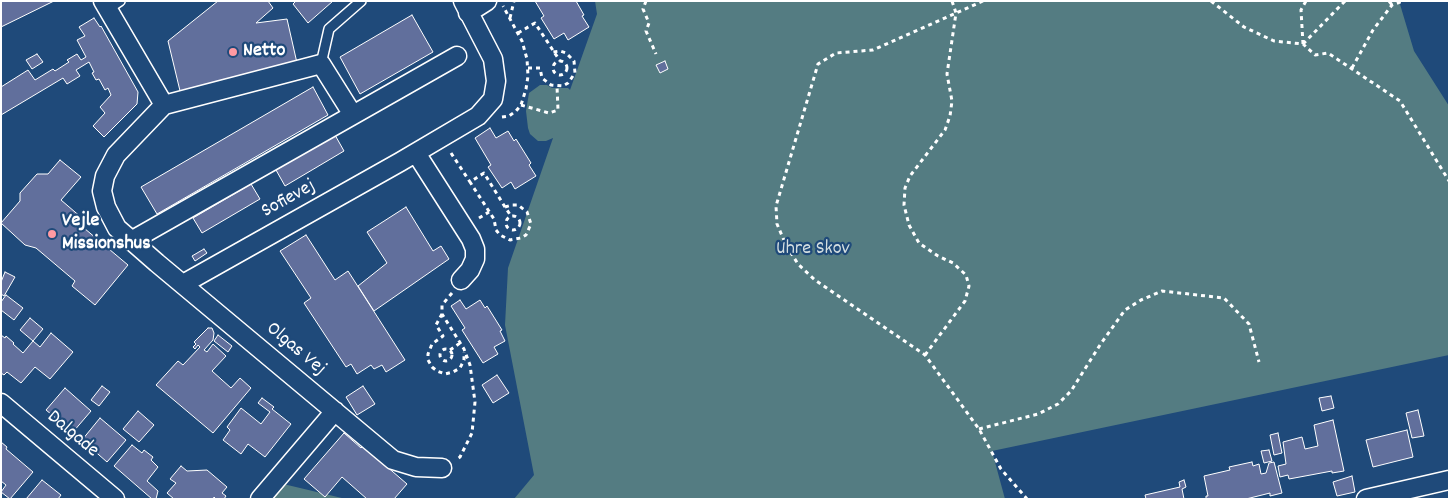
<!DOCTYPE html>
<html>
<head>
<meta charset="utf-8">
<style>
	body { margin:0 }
	#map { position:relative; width:1450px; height:500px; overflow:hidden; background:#1f4a7a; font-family:Dekko,sans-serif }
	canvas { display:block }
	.frame { position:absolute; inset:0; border:2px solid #fff; pointer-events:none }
</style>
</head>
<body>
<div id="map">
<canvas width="1450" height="500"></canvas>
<div class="frame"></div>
</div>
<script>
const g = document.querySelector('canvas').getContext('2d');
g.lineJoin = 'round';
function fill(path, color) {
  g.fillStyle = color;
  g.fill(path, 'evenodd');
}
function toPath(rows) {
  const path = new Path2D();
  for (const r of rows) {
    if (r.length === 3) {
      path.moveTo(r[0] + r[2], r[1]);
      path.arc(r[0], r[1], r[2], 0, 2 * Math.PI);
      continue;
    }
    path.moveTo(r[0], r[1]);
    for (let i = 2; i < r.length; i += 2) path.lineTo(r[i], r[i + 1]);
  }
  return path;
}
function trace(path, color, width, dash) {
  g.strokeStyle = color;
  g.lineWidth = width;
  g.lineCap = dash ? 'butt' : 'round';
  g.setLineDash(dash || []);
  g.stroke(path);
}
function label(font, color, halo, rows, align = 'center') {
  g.font = font + ' Dekko,sans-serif';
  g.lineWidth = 4.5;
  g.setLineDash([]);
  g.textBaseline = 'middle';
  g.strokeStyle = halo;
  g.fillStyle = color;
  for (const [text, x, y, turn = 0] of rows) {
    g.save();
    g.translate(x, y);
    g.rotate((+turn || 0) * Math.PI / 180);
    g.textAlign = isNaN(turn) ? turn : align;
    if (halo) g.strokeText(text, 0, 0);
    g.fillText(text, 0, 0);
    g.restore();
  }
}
const green = toPath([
	[595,1,1399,1,1414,51,1449,106,1449,355,992,451,1005,499,514,499,534,475,505,325,508,268,553,138,546,141,538,141,530,134,528,128,526,111,529,93,540,85,547,85,552,88,568,88,570,90,597,14],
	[275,482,346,499,261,499]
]);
const building = toPath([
	[1,1,54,1,1,27,1,1],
	[218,1,268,1,273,8,256,23,287,19,297,63,181,95,168,41,218,1],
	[296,1,333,1,308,23,293,4,296,1],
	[535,1,576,1,584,15,582,16,589,27,568,40,564,33,554,39,541,18,544,16,535,1],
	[412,15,433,52,360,94,340,57,412,15],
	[94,18,100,27,101,26,138,92,137,104,104,137,93,126,105,113,100,107,111,95,108,88,105,90,99,79,96,80,92,73,94,72,89,62,76,70,80,76,67,84,63,78,1,115,1,87,28,70,35,80,53,69,55,71,69,62,67,60,77,54,81,60,86,57,77,40,85,36,79,27,94,18],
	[37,54,43,62,32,69,26,60,37,54],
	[665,61,668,69,660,73,656,65,665,61],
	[313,87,328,115,157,214,141,187,313,87],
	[490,128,496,138,508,131,514,141,516,139,531,163,529,165,536,176,515,189,511,182,502,188,488,167,491,165,475,138,490,128],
	[335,135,344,151,285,186,276,170,335,135],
	[60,160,81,177,61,200,82,218,78,223,128,265,95,305,72,286,75,281,36,248,25,245,1,223,20,201,20,193,37,174,48,174,60,160],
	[251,184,260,199,202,233,193,218,251,184],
	[406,207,433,251,441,246,449,259,374,311,358,286,387,263,367,232,406,207],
	[306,235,335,280,348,271,405,360,386,372,382,365,374,369,371,365,357,374,351,364,346,367,304,303,311,298,280,251,306,235],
	[204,249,207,253,195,261,192,256,204,249],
	[5,272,15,277,4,296,1,294,1,282,5,272],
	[6,295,23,308,14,320,1,310,1,302,6,295],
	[460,300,466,309,480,300,485,308,487,306,502,330,500,331,505,341,494,347,498,354,483,363,462,330,465,328,451,306,460,300],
	[30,318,43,329,33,341,20,330,30,318],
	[208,328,212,328,214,333,213,340,204,350,207,352,213,344,226,356,212,371,231,388,240,378,251,388,213,433,156,385,178,361,183,365,200,347,198,345,195,349,193,347,196,344,194,342,208,328],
	[51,333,73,352,50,379,35,367,21,383,7,372,4,375,1,373,1,335,5,338,6,336,14,343,13,344,23,353,33,341,40,347,51,333],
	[218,335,232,346,228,352,214,341,218,335],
	[497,375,509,393,493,403,482,385,497,375],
	[102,386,110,392,99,406,91,400,102,386],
	[363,386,375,404,357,415,346,397,363,386],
	[65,388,91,411,73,432,46,410,65,388],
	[1331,396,1334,408,1322,411,1319,398,1331,396],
	[262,398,274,407,272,409,291,424,265,457,248,444,241,454,223,440,230,430,227,427,241,408,261,424,270,412,258,403,262,398],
	[1418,410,1424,436,1412,438,1406,413,1418,410],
	[138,411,154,425,139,442,123,429,138,411],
	[100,418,126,440,107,462,82,440,100,418],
	[1333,420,1344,471,1332,473,1332,471,1289,479,1288,475,1280,477,1278,466,1286,464,1283,442,1302,437,1305,449,1318,446,1314,425,1333,420],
	[1407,430,1413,457,1373,467,1366,440,1407,430],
	[344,433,361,448,363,446,407,484,394,499,367,499,342,477,325,497,304,479,344,433],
	[1278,433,1282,453,1274,455,1270,435,1278,433],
	[1,442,7,447,6,449,33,472,10,499,1,492,6,485,1,481,1,442],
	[132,445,142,453,144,450,153,457,151,460,158,467,147,481,158,491,156,499,152,499,114,466,132,445],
	[1269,450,1272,461,1264,463,1261,451,1269,450],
	[1252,462,1253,466,1259,464,1261,474,1266,473,1269,463,1274,462,1282,493,1270,496,1270,493,1246,499,1206,499,1206,496,1208,496,1204,476,1230,470,1229,467,1252,462],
	[181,466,187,471,207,470,227,487,222,493,226,496,224,499,216,499,214,497,213,499,174,499,167,493,176,483,170,479,181,466],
	[1352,476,1355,492,1337,496,1333,482,1352,476],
	[42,480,61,495,58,499,26,499,42,480],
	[1184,480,1186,487,1182,489,1184,499,1146,499,1145,495,1180,487,1179,482,1184,480]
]);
const path = toPath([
	[646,1,643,9,649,23,646,31,656,54],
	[983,1,873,50,836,53,818,64,776,206,777,224,786,245,798,264,815,280,925,355,979,429,1001,469,1027,499],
	[1211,1,1244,27,1274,41,1303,44,1315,55,1328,53,1400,101,1449,181],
	[1389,1,1392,5],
	[510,18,514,1],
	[518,33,535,23,560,61],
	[1303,44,1345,1],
	[1303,44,1301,10,1306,1],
	[560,68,7],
	[528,68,540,68,542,78,551,85,563,86,568,83,575,73,574,61,566,53,560,51,553,52],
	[1352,68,1373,30,1392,5,1403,1],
	[521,105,549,113,558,110,557,86],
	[502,117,509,116,516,111,521,105,526,89,528,76,527,59,522,41,503,6],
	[451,153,470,182],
	[505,207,512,205,518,205,527,212,531,224,526,235,521,238,510,240,500,235,496,230,494,219,470,182,484,173,505,207,511,216],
	[513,223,7],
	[479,218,489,212],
	[452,293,442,305,442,314,464,349,470,365,475,402,472,433,460,457,457,459],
	[442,314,436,325,443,336,432,344,428,354,428,360,432,367,437,371,445,374,453,372,460,368,464,360,464,352],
	[446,355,6],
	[450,350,460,343],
	[925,355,965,301,969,286,966,275,953,263,938,256,919,243,909,225,904,205,905,188,910,176,945,130,950,116,952,101,947,74,956,13,952,1],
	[979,429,1038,414,1058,404,1071,391,1100,345,1125,310,1141,300,1162,291,1224,298,1249,324,1259,362]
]);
const lane = toPath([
	[108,9,120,1],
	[321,64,329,29,361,1]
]);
const street = toPath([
	[103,1,164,105,116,155,105,176,102,191,106,207,117,228,157,263,393,460,416,467,442,468],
	[468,13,487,1],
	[164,105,321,64,353,115],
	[416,153,471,239,475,249,475,259,470,270,461,280],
	[131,241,457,56],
	[183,284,400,162,478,116,493,99,496,81,493,59,463,1],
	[1,403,115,499],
	[260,499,335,411],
	[1366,499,1449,480]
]);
const markers = [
	[233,52,5,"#ff9aa2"],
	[52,234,5,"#ff9aa2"]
];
const poiNames = [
	["Netto",243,52],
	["Vejle",62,222],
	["Missionshus",62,245]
];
const streetNames = [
	["Sofievej",289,200,-29],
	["Olgas Vej",295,350,40],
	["Dalgade",72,435,40]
];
const parkNames = [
	["Uhre Skov",813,250]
];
fill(green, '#547c82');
fill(building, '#616f9c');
trace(building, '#fff', 1);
trace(lane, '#fff', 12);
trace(street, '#fff', 21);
trace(path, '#fff', 3, [4, 4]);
trace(lane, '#1f4a7a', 9);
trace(street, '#1f4a7a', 18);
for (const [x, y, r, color] of markers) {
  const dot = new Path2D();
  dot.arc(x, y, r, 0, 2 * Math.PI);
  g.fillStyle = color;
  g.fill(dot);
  trace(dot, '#1f4a7a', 2);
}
label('bold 20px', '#fff', '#1f4a7a', poiNames, 'left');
label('20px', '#fff', '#1f4a7a', streetNames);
label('20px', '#d4dee0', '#1f4a7a', parkNames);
</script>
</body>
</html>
